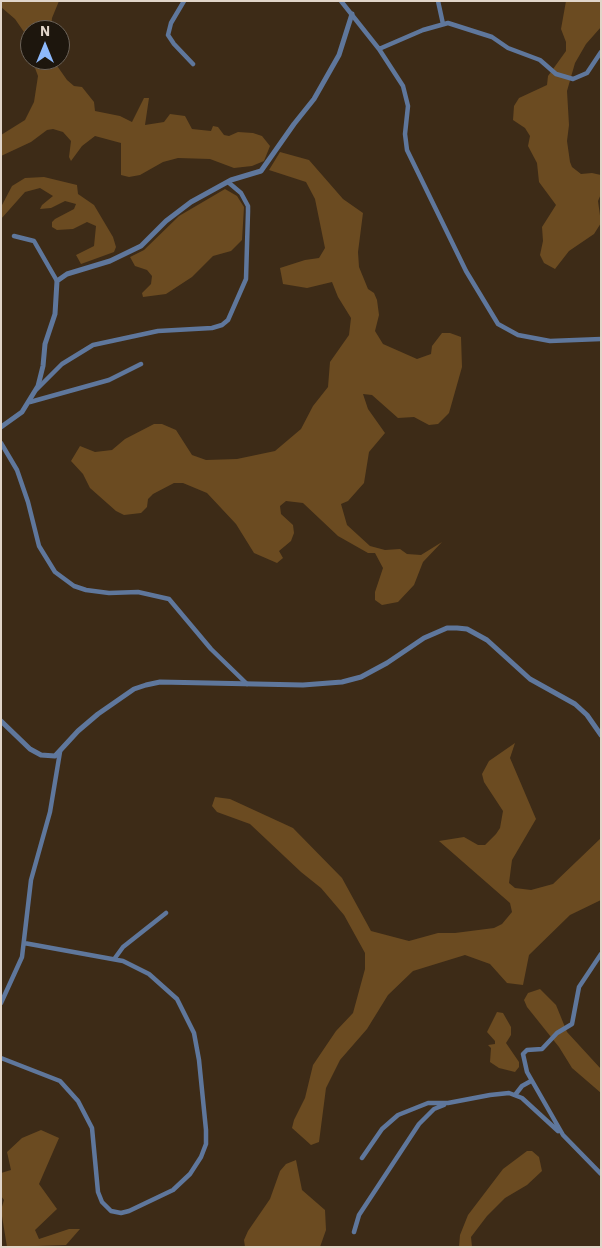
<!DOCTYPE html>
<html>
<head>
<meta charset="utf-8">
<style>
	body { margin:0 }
	#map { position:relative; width:602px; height:1248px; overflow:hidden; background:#3d2b17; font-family:"IBM Plex Sans",sans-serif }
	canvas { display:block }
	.frame { position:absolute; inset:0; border:2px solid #e1d5c9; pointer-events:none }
	.north { position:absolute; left:20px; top:20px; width:50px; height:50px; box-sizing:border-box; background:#1d160d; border:1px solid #6b6258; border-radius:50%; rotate:0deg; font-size:14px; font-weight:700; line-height:20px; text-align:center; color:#e1d5c9 }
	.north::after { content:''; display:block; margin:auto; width:18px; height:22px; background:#8db9fc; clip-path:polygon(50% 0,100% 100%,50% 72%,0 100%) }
</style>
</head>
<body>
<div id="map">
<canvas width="602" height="1248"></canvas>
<div class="frame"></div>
<div class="north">N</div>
</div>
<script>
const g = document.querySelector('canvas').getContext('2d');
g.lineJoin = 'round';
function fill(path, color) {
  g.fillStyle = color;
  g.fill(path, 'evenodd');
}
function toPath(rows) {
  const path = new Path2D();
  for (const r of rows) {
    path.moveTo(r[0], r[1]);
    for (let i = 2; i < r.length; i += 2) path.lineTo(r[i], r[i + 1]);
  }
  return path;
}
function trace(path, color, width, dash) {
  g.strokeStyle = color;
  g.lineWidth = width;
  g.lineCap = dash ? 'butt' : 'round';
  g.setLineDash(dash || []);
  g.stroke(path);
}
const green = toPath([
	[1,1,59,1,52,18,51,30,30,30,30,55,24,32,15,19,1,7],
	[566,1,601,1,601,27,586,44,575,63,567,91,569,125,567,141,570,162,572,167,581,174,592,173,601,175,601,194,598,201,601,223,594,234,569,251,555,269,544,263,540,255,543,241,542,227,556,205,539,182,537,163,528,146,530,136,525,128,513,120,514,106,519,98,547,85,548,76,566,51,566,42,561,29],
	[32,60,53,60,67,80,74,86,82,87,94,102,95,111,120,116,132,122,144,98,149,98,145,125,164,122,170,114,185,116,192,129,211,131,213,126,218,127,224,135,229,136,238,132,253,133,262,136,270,146,264,161,252,166,234,168,210,159,178,158,163,162,140,175,129,177,121,175,121,143,95,136,82,146,71,161,69,157,71,141,63,132,53,129,47,130,31,142,1,156,1,135,25,120,34,102,38,76],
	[280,152,309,160,343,199,363,213,358,252,359,267,368,289,374,293,377,300,379,315,375,331,383,344,417,359,431,354,432,346,442,333,450,333,461,337,462,367,449,413,438,424,429,425,414,417,398,418,372,395,363,394,368,409,385,433,369,452,364,483,348,501,341,504,347,525,370,546,385,550,400,549,407,554,421,555,442,542,423,562,414,585,398,602,382,605,375,600,375,592,383,568,375,553,368,553,338,536,303,503,286,501,280,506,281,514,293,525,294,533,291,541,279,551,283,558,277,563,254,553,236,524,207,493,183,483,174,483,153,494,148,499,147,507,141,513,124,515,116,511,90,488,83,474,71,461,80,446,95,452,112,450,125,439,154,424,162,424,176,430,192,455,206,460,237,459,275,451,301,429,313,406,328,387,330,362,349,335,351,318,338,297,332,282,307,288,283,284,280,268,305,260,319,258,325,248,315,199,306,182,269,170],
	[44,177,77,185,78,194,94,205,113,237,116,247,114,252,81,264,76,255,94,246,96,226,87,222,73,229,57,230,52,227,52,222,55,219,74,209,76,204,65,201,51,208,40,209,42,205,53,196,40,188,25,192,1,219,1,207,12,186,25,178],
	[225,189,237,196,244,207,242,240,231,251,213,256,192,277,166,294,143,297,142,293,151,284,152,276,147,270,135,266,130,257,144,250,179,216],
	[515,743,510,758,536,819,512,860,509,883,515,888,531,890,553,884,601,838,601,900,570,915,529,955,523,985,507,983,490,964,465,955,413,971,388,995,367,1029,340,1060,326,1088,319,1142,311,1145,292,1128,294,1120,305,1098,313,1065,336,1031,353,1013,365,969,365,953,344,915,321,888,301,872,250,824,217,812,212,806,215,797,230,799,293,828,342,878,371,931,409,941,438,933,455,933,494,928,502,924,512,912,510,903,439,841,464,837,478,845,485,845,496,834,500,828,503,811,484,782,482,774,489,761],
	[540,989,556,1005,567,1032,601,1069,601,1093,572,1068,559,1047,527,1007,524,1000,528,993],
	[497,1012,503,1013,511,1027,511,1035,506,1043,519,1062,519,1067,515,1072,499,1068,490,1062,491,1048,488,1045,495,1044,495,1041,487,1032],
	[41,1130,59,1138,39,1184,57,1209,35,1230,39,1239,69,1229,80,1229,66,1245,7,1247,1,1210,4,1200,1,1196,1,1173,11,1170,7,1152,22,1138],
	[527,1151,532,1151,539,1157,542,1171,527,1185,505,1198,487,1216,471,1237,472,1247,459,1247,460,1235,468,1215,503,1169],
	[296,1160,302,1190,325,1210,326,1230,320,1247,245,1247,244,1240,248,1231,270,1199,280,1171,286,1164]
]);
const minor = toPath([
	[184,1,171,23,168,35,174,44,193,64],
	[341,1,379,49,403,86,408,106,405,134,407,150,466,271,498,324,518,335,550,341,601,339],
	[438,1,443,24],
	[379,49,423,30,448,23,492,37,508,48,540,60,556,74,573,79,587,73,601,52],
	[14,236,34,241,57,281],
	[37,389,62,364,93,345,158,331,212,328,222,325,228,320,246,279,248,212,248,206,241,193,228,182],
	[30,402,109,380,141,364],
	[1,443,17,470,28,502,39,546,55,572,74,586,86,590,109,593,138,592,169,599,211,649,247,684],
	[601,954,579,987,572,1024,557,1033,542,1049,527,1050,523,1054,527,1072,563,1135,601,1174],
	[115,958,123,947,166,913],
	[1,1003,22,957,31,880,50,812,60,752],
	[1,1058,60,1081,78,1101,92,1128,98,1192,102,1202,111,1211,121,1213,129,1211,173,1190,190,1174,201,1157,206,1144,206,1130,199,1060,194,1033,177,999,149,974,123,961,24,943],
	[515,1095,522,1086,531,1081],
	[362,1158,382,1129,398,1115,428,1103,448,1103,490,1095,509,1093,522,1098,558,1131],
	[354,1232,359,1215,419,1124,434,1109,444,1105]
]);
const tertiary = toPath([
	[1,427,22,412,38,386,43,366,45,344,55,314,57,281,67,274,110,261,141,246,166,221,191,202,231,180,261,171,294,124,314,99,339,55,352,14],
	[1,721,30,749,41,755,55,756,78,731,98,714,134,689,146,685,160,682,303,685,342,682,361,677,387,663,424,638,447,628,457,628,467,629,487,640,530,679,575,704,587,715,601,735]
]);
fill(green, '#6b4b21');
trace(minor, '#5f779c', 4.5);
trace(tertiary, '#5f779c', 5);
</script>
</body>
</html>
